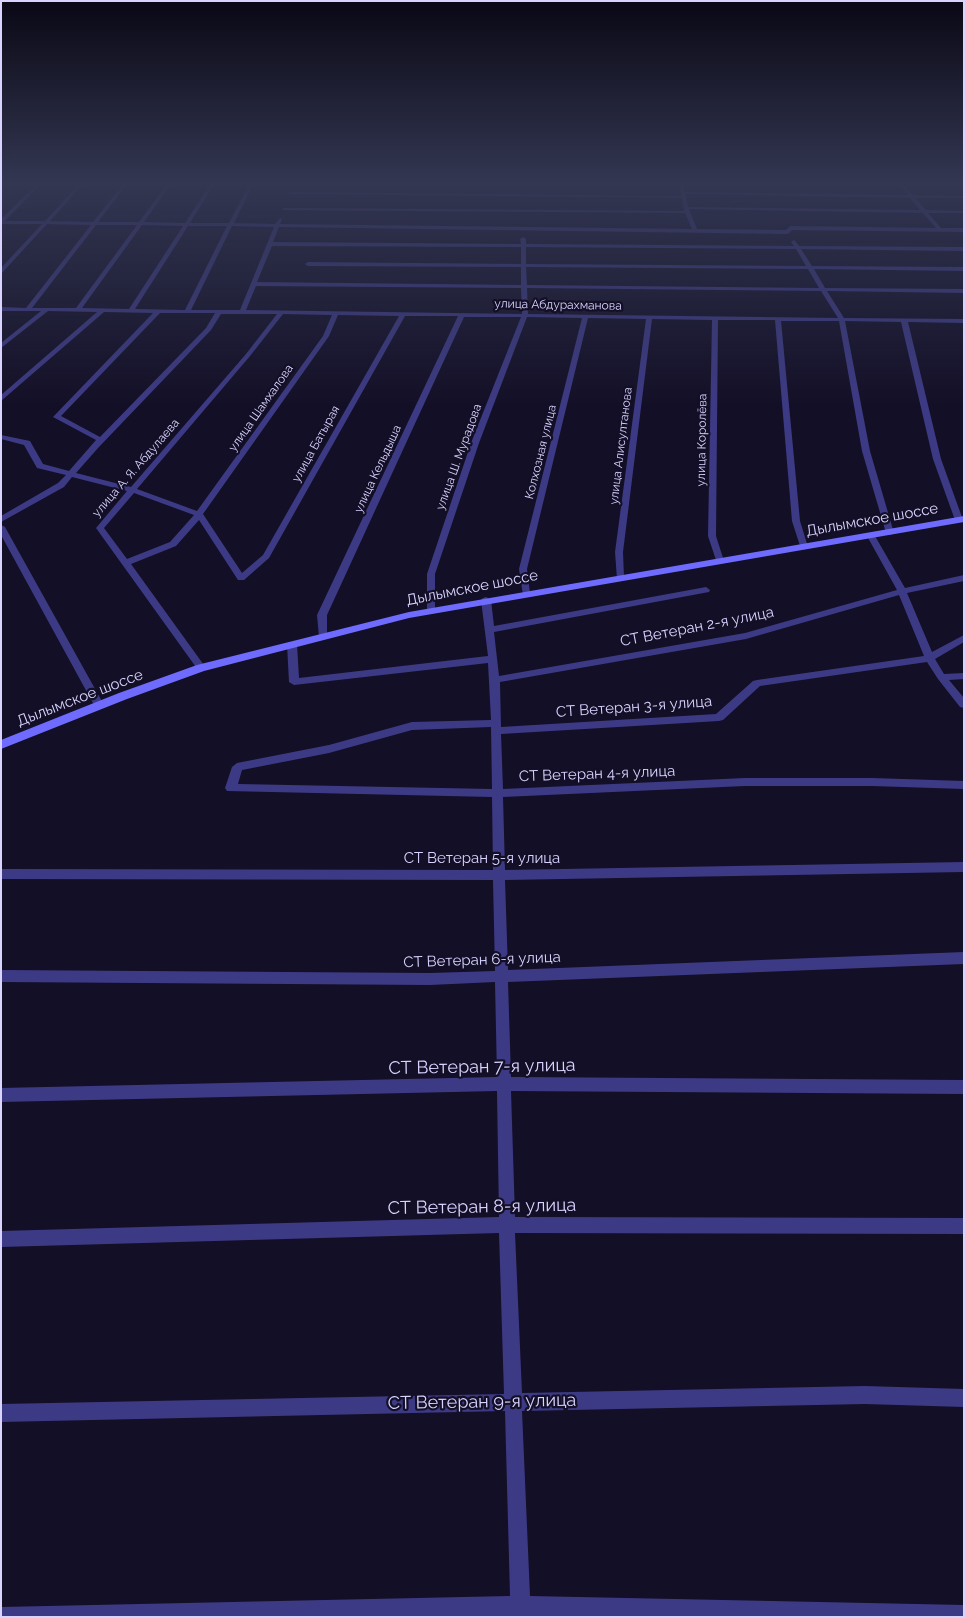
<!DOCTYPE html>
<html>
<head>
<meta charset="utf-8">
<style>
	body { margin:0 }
	#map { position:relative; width:965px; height:1618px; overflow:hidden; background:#130f26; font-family:Raleway,sans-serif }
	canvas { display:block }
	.frame { position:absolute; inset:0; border:2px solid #d9d4ff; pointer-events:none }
</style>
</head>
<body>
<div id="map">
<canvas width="965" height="1618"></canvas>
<div class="frame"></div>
</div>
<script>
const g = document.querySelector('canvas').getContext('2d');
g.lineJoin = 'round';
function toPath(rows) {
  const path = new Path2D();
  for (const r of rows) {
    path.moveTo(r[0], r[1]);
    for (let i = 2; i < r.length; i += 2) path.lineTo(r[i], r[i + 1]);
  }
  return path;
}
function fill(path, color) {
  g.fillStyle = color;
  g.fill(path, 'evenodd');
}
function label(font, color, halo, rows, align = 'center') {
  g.font = font + ' Raleway,sans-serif';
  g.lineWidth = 4.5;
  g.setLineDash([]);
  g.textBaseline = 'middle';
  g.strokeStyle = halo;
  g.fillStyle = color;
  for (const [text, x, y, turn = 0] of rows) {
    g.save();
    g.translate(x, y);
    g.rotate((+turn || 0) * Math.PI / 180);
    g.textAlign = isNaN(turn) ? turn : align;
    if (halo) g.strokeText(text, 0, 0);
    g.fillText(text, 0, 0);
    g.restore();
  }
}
const minor = toPath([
	[38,183,42,183,5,221,45,221,80,183,84,183,50,221,93,222,124,183,128,183,98,222,139,222,168,183,172,183,144,222,185,223,211,183,215,183,190,223,229,223,250,183,254,183,234,223,275,224,280,218,282,219,280,224,692,229,685,213,284,210,282,209,284,208,684,211,682,198,288,194,290,192,681,196,679,183,683,183,685,192,908,195,898,183,902,183,913,195,964,196,964,198,915,198,926,210,964,211,964,213,928,213,941,228,964,228,964,232,792,230,788,234,279,227,273,242,521,244,520,239,523,237,526,239,526,244,794,246,791,242,794,240,799,246,964,247,964,251,801,249,812,266,964,267,964,271,814,269,825,288,964,289,964,293,827,291,844,318,964,319,964,323,908,322,941,459,963,520,959,522,955,520,933,459,901,322,845,321,870,451,894,533,890,535,886,533,862,451,839,321,781,321,800,521,808,547,807,549,801,549,792,521,775,320,718,320,716,536,724,561,723,563,717,563,708,536,712,320,652,319,623,552,624,577,623,579,617,579,615,552,646,319,588,318,527,569,530,593,529,595,523,595,519,569,582,318,527,317,479,443,435,574,435,611,430,614,427,613,427,574,471,443,521,317,464,317,327,615,327,635,325,637,319,637,317,615,458,316,405,316,269,558,244,580,238,580,199,520,176,546,131,564,206,668,201,671,198,670,96,528,127,491,72,477,64,487,1,522,1,516,58,483,66,475,37,468,24,445,1,439,1,435,30,441,43,464,69,471,96,440,53,417,153,313,104,312,1,401,1,395,97,312,48,311,1,348,1,343,41,311,1,311,1,307,26,308,91,225,47,224,1,274,1,268,42,224,1,224,1,219,38,183],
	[686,194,910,198,920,210,688,207,686,194],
	[689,209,923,213,936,228,790,226,786,230,697,229,689,209],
	[96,225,137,225,76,308,32,308,96,225],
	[142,225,183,226,129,309,82,308,142,225],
	[188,226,227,226,185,310,135,309,188,226],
	[232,226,274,227,240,310,191,310,232,226],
	[272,246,521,247,521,264,308,262,305,264,308,266,521,267,521,285,257,282,272,246],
	[526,247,796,249,806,266,526,264,526,247],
	[526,267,808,269,819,288,527,285,526,267],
	[256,286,521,288,522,314,246,310,256,286],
	[527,288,821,291,838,318,528,314,527,288],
	[160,313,215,313,206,328,100,437,61,416,160,313],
	[221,314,277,314,246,354,131,487,76,473,98,448,211,330,221,314],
	[283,314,332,315,323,336,197,511,137,489,250,356,283,314],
	[338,315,399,316,263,555,242,573,203,514,329,336,338,315],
	[134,493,194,515,170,542,127,559,104,528,134,493],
	[1,525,5,527,104,705,103,707,99,709,94,705,1,535,1,525],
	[871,533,875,536,905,588,964,575,964,581,907,593,932,652,964,635,964,642,935,659,944,674,964,673,964,679,949,680,964,698,964,708,960,707,938,679,927,662,760,686,723,720,719,721,501,734,503,789,745,778,872,778,964,781,964,789,872,786,745,786,503,797,505,870,964,862,964,872,505,880,508,970,964,952,964,964,508,982,511,1077,964,1080,964,1094,511,1091,515,1217,964,1218,964,1234,515,1233,522,1393,865,1386,964,1389,964,1407,865,1404,522,1411,530,1596,964,1605,964,1617,1,1617,1,1607,510,1596,505,1411,1,1422,1,1404,504,1394,499,1233,1,1247,1,1231,499,1217,497,1091,1,1102,1,1088,497,1077,495,982,430,985,1,982,1,970,430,973,495,971,493,880,1,879,1,869,493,870,492,797,227,791,225,788,232,767,237,763,329,745,412,722,491,720,488,663,294,685,289,682,287,644,289,642,295,642,297,644,299,678,488,656,481,600,483,598,486,597,491,600,494,626,706,587,710,590,709,592,494,632,499,676,745,633,897,590,867,536,871,533],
	[899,595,924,656,757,680,753,681,716,714,501,727,500,682,746,639,899,595],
	[491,727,492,789,238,784,242,770,329,753,412,730,491,727]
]);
const secondary = toPath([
	[964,516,964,522,409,618,204,671,127,699,1,749,1,740,119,693,197,665,409,612,964,516]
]);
const farStreetnames = [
	["улица Абдурахманова",558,305,1],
	["улица Шамхалова",261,408,-55],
	["улица Королёва",702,440,-89],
	["улица Батырая",316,444,-61],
	["улица Алисултанова",621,446,-83],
	["Колхозная улица",541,452,-76],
	["улица Ш. Мурадова",459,457,-70],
	["улица А. Я. Абдулаева",136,468,-49],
	["улица Кельдыша",378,469,-65]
];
const streetNames = [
	["Дылымское шоссе",872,520,-10],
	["Дылымское шоссе",472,588,-11],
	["СТ Ветеран 2-я улица",697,627,-11],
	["Дылымское шоссе",80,698,-21],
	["СТ Ветеран 3-я улица",634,707,-4],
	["СТ Ветеран 4-я улица",597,774,-2],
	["СТ Ветеран 5-я улица",482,858],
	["СТ Ветеран 6-я улица",482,960,-2]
];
const nearStreetnames = [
	["СТ Ветеран 7-я улица",482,1067,-1],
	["СТ Ветеран 8-я улица",482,1207,-1],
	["СТ Ветеран 9-я улица",482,1402,-1]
];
fill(minor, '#3d3a85');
fill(secondary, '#6f6bff');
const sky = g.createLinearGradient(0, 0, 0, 409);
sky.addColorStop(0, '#0a0815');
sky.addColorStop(0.45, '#333752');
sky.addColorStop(1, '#33375200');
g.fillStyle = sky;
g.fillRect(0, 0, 965, 409);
label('12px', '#d9d4ff', '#130f26', farStreetnames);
label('15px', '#d9d4ff', '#130f26', streetNames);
label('18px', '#d9d4ff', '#130f26', nearStreetnames);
</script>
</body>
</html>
